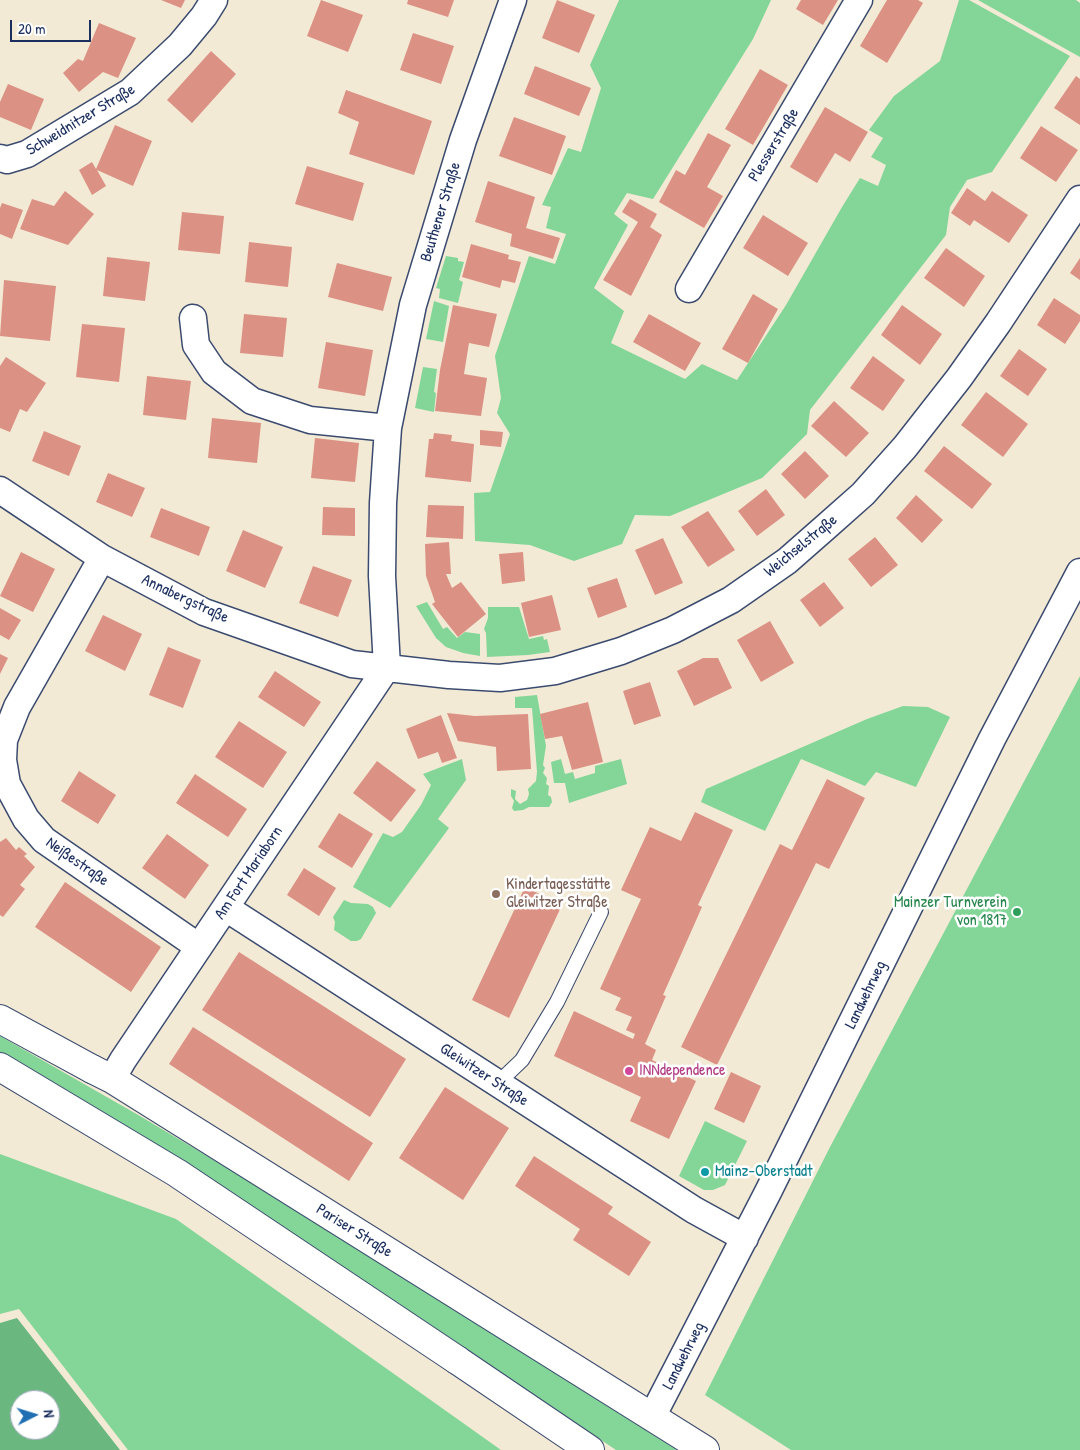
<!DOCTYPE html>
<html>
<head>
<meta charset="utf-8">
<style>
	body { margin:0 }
	#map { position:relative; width:1080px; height:1450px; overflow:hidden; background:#f3ead5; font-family:"Patrick Hand",sans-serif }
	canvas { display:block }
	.north { position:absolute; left:10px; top:1390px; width:50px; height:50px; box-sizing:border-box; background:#fff; border:1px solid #a4acbf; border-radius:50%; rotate:85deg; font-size:14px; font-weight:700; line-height:20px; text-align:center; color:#1b2f5e }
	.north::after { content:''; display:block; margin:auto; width:18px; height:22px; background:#1f6fb2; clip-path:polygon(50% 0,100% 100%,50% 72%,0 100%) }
	.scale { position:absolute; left:10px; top:20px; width:81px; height:22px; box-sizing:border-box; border:2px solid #1b2f5e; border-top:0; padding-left:6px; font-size:15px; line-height:18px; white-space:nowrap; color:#1b2f5e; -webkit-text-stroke:4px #fff; paint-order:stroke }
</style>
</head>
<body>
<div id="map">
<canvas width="1080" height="1450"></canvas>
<div class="north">N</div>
<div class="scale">20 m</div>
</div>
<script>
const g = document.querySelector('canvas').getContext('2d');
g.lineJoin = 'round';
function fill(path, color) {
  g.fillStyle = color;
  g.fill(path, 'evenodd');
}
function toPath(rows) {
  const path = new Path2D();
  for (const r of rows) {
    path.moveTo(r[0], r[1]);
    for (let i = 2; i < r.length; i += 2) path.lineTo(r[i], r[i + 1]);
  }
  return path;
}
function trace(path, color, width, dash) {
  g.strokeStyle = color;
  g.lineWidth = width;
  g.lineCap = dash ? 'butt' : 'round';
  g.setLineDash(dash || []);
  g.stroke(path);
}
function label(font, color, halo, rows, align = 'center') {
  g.font = font + ' "Patrick Hand",sans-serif';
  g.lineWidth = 5;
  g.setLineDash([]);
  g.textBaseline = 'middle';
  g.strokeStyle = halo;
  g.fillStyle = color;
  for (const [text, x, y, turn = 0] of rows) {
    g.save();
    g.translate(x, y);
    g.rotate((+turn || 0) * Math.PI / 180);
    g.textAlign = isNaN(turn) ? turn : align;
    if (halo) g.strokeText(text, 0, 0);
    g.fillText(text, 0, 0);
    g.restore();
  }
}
const green = toPath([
	[619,0,771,0,753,39,653,199,627,193,614,214,628,225,594,288,624,311,611,343,685,379,702,364,737,380,786,305,842,207,860,178,878,186,886,165,871,157,883,138,869,130,894,96,940,61,959,0,969,0,1070,56,992,172,967,180,950,207,946,235,810,410,807,434,762,478,670,516,635,515,622,544,574,561,530,545,475,541,474,493,490,492,510,434,497,413,501,398,495,356,529,256,555,264,566,234,546,228,551,207,542,205,568,148,581,152,601,88,590,65],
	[978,0,1076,0,1080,3,1080,57],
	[446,256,458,258,458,261,464,262,459,280,463,282,458,303,439,298,440,289,436,288],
	[434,301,449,306,443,342,426,339],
	[423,367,437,369,434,392,436,393,434,412,415,408],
	[427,602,443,629,447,627,457,638,465,632,480,634,480,656,463,653,446,647,436,638,416,606],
	[488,607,519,607,529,639,543,636,544,640,547,639,550,652,528,655,487,657,486,633,484,629,488,618],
	[1080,676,1080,1450,791,1450,705,1395,830,1147],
	[537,695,546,746,543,765,545,768,543,773,547,778,546,784,549,786,548,795,551,797,552,802,549,807,529,807,523,810,514,811,512,808,514,801,511,796,511,789,516,791,515,799,520,804,527,800,529,794,528,789,536,781,537,772,532,708,515,708,515,697],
	[903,706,928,707,950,717,916,787,876,772,865,786,801,759,765,831,701,802,706,789,867,719],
	[462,759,466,780,438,819,449,828,390,908,353,887,383,833,393,837,402,832,421,805,431,785,423,774],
	[561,759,565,774,573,772,575,779,595,773,595,766,621,759,627,784,569,803,565,783,554,783,551,762],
	[344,900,351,903,368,904,373,907,376,913,361,939,357,941,351,941,334,930,335,922,333,917],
	[0,1036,140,1116,284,1202,677,1450,616,1450,324,1254,86,1103,0,1052],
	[705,1121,747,1141,725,1185,713,1190,704,1190,679,1176],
	[0,1154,176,1219,501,1450,128,1450,19,1309,0,1314]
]);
const forest = toPath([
	[17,1318,120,1450,0,1450,0,1323],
	[20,1400,50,1400,50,1430,20,1430]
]);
const building = toPath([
	[161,0,185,0,181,8],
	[321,0,363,15,348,52,307,36],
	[408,0,454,0,448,17,407,4],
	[557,0,595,15,579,53,542,38],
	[801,0,838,0,823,25,796,9],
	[887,0,918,0,923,3,887,63,860,46],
	[99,23,136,38,118,78,103,72,79,92,63,73,78,59,83,61],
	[413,33,454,46,441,84,400,70],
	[211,51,236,74,192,123,167,100],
	[535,66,591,88,579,116,524,94],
	[760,69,788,85,753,145,725,129],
	[1076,76,1080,79,1080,125,1054,108],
	[8,84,44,99,31,130,0,117,0,102],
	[346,90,432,121,414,175,349,154,359,122,338,113],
	[825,107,868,132,850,162,835,153,817,183,790,167],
	[514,117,566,136,552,175,499,156],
	[115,125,152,141,133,186,97,170,106,186,92,195,79,170,92,162,96,169],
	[1041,126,1078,150,1056,182,1020,158],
	[708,133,731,145,707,187,723,196,704,228,659,202,676,170,685,175],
	[307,166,364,183,353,221,295,204],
	[488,181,535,197,526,228,560,238,553,259,510,246,512,234,475,222],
	[967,188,985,201,992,191,1028,215,1009,243,974,220,970,226,951,213],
	[65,191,94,214,68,245,20,229,32,199,54,206],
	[630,199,657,214,650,227,662,235,631,296,603,280,638,222,622,212],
	[2,203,23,210,12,239,0,234,0,208],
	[182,212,224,216,220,254,178,250],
	[763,215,808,243,788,276,743,248],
	[249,242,292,247,288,287,245,282],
	[471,244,509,255,508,259,521,262,515,283,502,280,500,288,462,277],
	[946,248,985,276,964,307,924,278],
	[107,257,150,262,145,301,103,296],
	[1080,258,1080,280,1070,273],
	[337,263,392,277,383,311,328,297],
	[4,280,56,286,50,341,0,336],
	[753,294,778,309,748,363,722,349],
	[1054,298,1080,315,1080,321,1065,344,1037,325],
	[453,305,497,314,489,347,469,343,464,374,487,378,481,416,435,411,440,370],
	[902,305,942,334,920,365,881,335],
	[244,314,287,318,283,357,240,353],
	[649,314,701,343,685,371,633,342],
	[82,324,125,328,119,382,76,377],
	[326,342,373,350,365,396,318,388],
	[1019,349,1047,369,1028,396,1000,376],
	[873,356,905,380,883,411,850,388],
	[6,357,46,383,27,412,20,409,10,432,0,428,0,366],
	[147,376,191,381,186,420,143,415],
	[986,392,1028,424,1003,457,961,425],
	[834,401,869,433,846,457,811,426],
	[212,418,261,423,257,463,208,458],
	[480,430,503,432,501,447,480,445],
	[44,431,81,446,69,476,32,461],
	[434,433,452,435,451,441,474,444,471,482,425,477,429,439,433,439],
	[315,438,359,443,355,482,311,478],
	[944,446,992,484,972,509,924,471],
	[805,451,829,476,805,499,781,474],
	[108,473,145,488,132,517,96,502],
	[766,489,785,515,757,536,738,511],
	[916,495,943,520,922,543,896,518],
	[428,505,464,506,463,539,426,537],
	[323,507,355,508,355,536,322,535],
	[161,508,210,527,199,556,150,537],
	[708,511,735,550,708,567,681,527],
	[243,530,283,547,265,588,226,571],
	[875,537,898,565,871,587,848,559],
	[663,538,683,583,655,595,635,550],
	[449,542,451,574,446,574,452,588,461,582,486,614,458,637,432,604,435,602,426,576,425,544],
	[21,552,55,569,33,612,0,596],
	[523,552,525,581,502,584,499,554],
	[313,566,352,580,338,617,299,603],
	[617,578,627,607,598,618,587,588],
	[824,582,844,608,820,627,800,600],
	[552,595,561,630,529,637,521,603],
	[0,608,21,620,9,640,0,635],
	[103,615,142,634,125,671,85,651],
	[770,621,794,663,761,682,737,640],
	[168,647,201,660,183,708,149,695],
	[0,654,8,658,0,674],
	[703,658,718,658,732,688,694,706,677,671],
	[275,671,321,702,304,727,258,697],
	[650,682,661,716,634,725,623,691],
	[588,702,603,762,572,770,562,736,545,739,540,714],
	[447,713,475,716,528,714,531,769,497,771,496,747,458,741],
	[441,715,457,758,442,763,438,752,418,759,406,729],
	[239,721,287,752,263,788,215,757],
	[377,761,416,790,391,822,353,793],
	[79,771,116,795,98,824,61,801],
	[195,774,247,809,228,837,176,803],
	[827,779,865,798,829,869,816,863,717,1065,681,1047,780,844,792,850],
	[695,812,733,830,698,905,702,907,663,995,666,996,645,1044,656,1050,652,1060,696,1081,669,1139,630,1121,641,1097,554,1056,574,1011,633,1039,635,1034,626,1030,632,1017,615,1010,621,998,600,989,641,899,621,890,650,827,681,841],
	[339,813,373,834,352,868,318,847],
	[167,834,209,865,185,899,142,868],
	[6,838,16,850,19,847,27,854,24,856,35,867,20,885,25,889,3,917,0,915,0,842],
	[304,868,336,888,319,916,287,895],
	[65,882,161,947,131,992,35,927],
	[525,887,562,905,509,1018,472,1000],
	[239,952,406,1059,370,1117,202,1010],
	[193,1027,373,1143,349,1181,169,1064],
	[731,1072,761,1086,744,1123,714,1109],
	[445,1087,509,1128,463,1200,399,1158],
	[534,1156,613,1207,608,1214,651,1242,629,1276,573,1240,580,1229,515,1186]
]);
const service = toPath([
	[498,1083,522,1060,557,1002,601,912]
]);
const minor = toPath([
	[0,158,7,160,27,154,130,92,180,45,204,16,214,0],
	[689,289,859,0],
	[193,318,196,345,214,372,252,401,310,420,388,428],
	[0,490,102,558,204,612,352,664,449,675,500,678,555,671,621,651,673,630,731,600,787,561,828,525,863,494,905,447,959,378,998,323,1080,199],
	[102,558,17,707,4,740,3,760,7,784,26,819,44,840,199,947],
	[387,667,382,576,383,503,388,428,413,305,463,140,513,0],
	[226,908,694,1210,745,1238],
	[112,1079,123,1060,387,667],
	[652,1417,768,1192,992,739,1080,572]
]);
const primary = toPath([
	[92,1069,112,1079,705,1450],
	[457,1360,590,1450]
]);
const trunk = toPath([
	[0,1019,92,1069],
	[0,1067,177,1173,457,1360]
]);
const markers = [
	[496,894,5,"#8d6e63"],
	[1017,912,5,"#2e9e5b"],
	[629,1071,5,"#d1479c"],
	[705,1172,5,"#0f9aa8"]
];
const streetNames = [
	["Schweidnitzer Straße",81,120,-31],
	["Plesserstraße",774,145,-59],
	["Beuthener Straße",441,212,-73],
	["Weichselstraße",801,546,-39],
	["Annabergstraße",185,599,25],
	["Neißestraße",77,862,35],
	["Am Fort Mariaborn",249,873,-56],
	["Landwehrweg",866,995,-64],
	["Gleiwitzer Straße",484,1075,33],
	["Pariser Straße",354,1231,32],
	["Landwehrweg",684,1356,-63]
];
const educationNames = [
	["Kindertagesstätte",506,885],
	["Gleiwitzer Straße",506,903]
];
const leisureNames = [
	["Mainzer Turnverein",1007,903],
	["von 1817",1007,921]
];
const hotelNames = [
	["INNdependence",639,1071]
];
const cultureNames = [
	["Mainz-Oberstadt",715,1172]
];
fill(green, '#83d698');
fill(forest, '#6ab780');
fill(building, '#db9184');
trace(service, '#3b4b70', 16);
trace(minor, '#3b4b70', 29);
trace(primary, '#3b4b70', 30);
trace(trunk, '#3b4b70', 30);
trace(service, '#fff', 14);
trace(minor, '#fff', 26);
trace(primary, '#fff', 28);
trace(trunk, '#fff', 28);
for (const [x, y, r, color] of markers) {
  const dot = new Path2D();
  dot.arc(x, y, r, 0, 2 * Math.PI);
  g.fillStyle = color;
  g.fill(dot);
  trace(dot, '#fff', 2);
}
label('16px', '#1b2f5e', '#fff', streetNames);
label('16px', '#785e54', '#fff', educationNames, 'left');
label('16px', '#27864d', '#fff', leisureNames, 'right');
label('16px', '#b23c85', '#fff', hotelNames, 'left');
label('16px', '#0d838f', '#fff', cultureNames, 'left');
</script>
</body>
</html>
